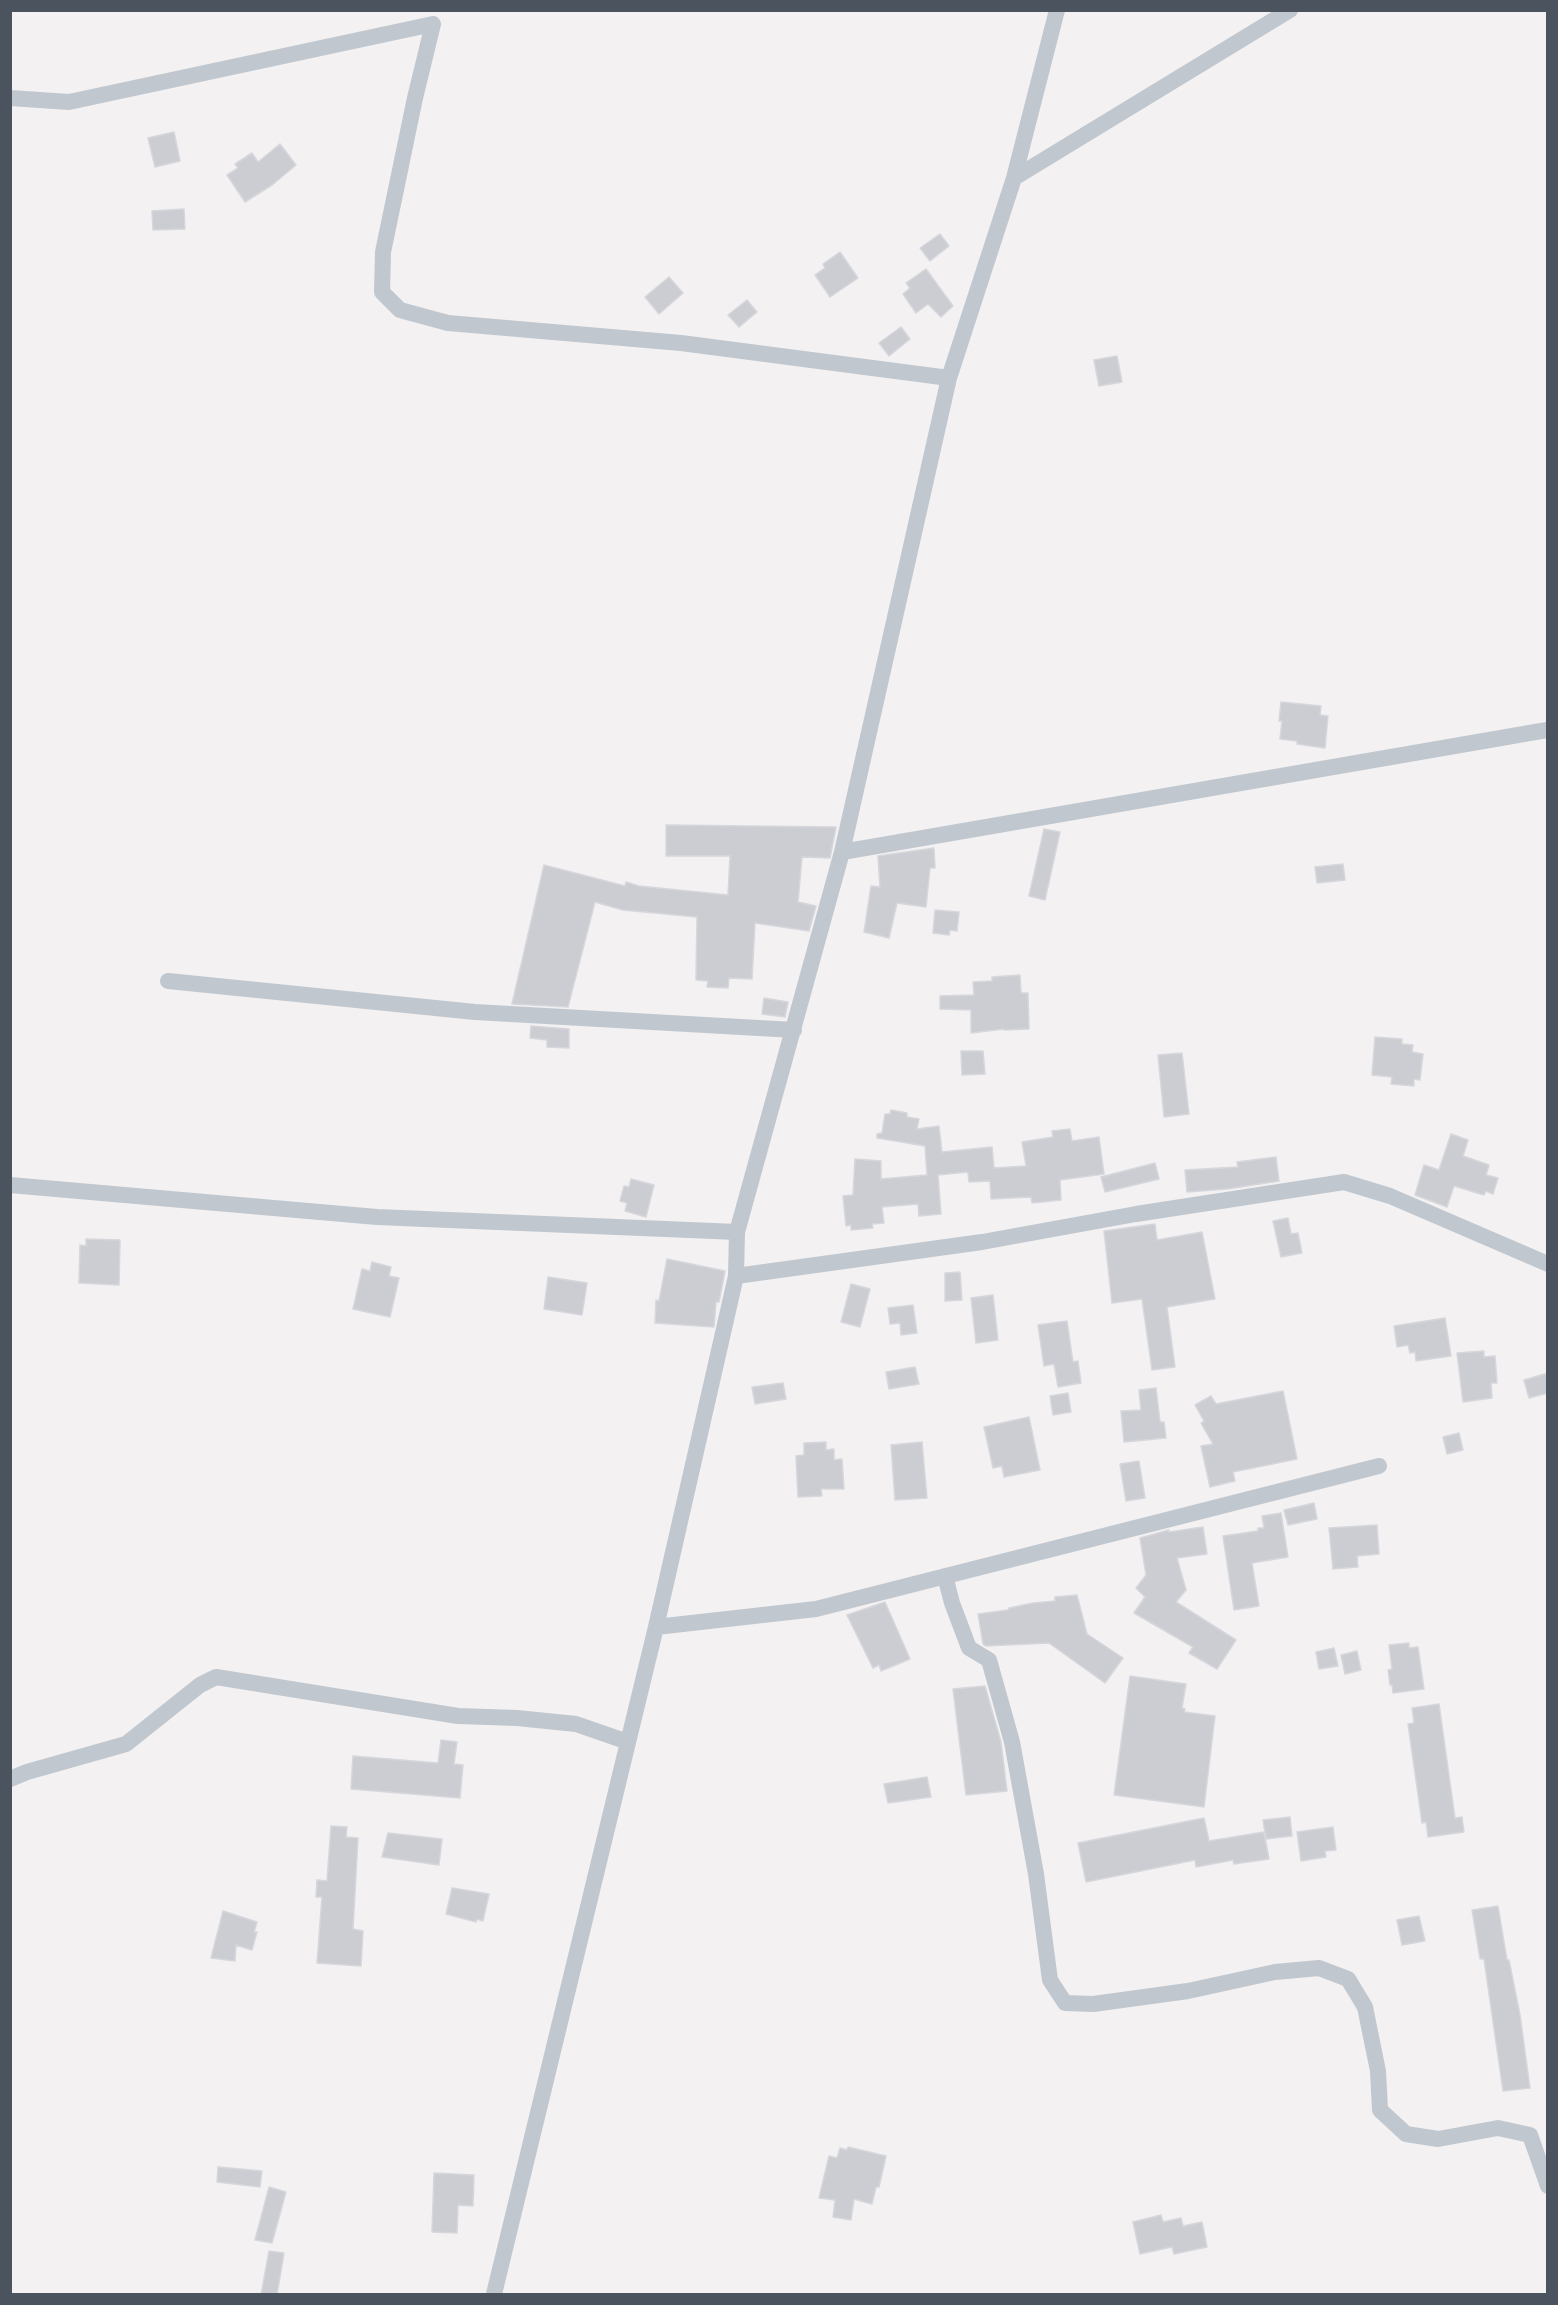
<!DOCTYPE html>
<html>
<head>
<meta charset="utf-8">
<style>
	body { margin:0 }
	#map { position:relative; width:1558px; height:2305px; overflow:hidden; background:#f3f1f1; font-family:Figtree,sans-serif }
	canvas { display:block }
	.frame { position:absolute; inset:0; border:12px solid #4a535e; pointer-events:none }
</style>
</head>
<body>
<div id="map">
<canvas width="1558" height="2305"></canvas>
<div class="frame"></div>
</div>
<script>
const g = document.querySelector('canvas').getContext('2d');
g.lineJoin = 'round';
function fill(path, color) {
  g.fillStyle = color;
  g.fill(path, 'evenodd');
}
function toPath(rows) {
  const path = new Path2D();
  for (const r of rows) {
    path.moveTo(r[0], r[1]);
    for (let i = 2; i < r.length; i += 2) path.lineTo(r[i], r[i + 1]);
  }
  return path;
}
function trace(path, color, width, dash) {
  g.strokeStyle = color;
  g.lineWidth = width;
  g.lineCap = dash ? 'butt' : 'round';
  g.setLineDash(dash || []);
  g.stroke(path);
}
const building = toPath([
	[174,132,180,161,155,167,148,138,174,132],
	[280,144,296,165,272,185,245,202,227,175,238,168,235,164,252,153,258,162,280,144],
	[184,209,185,229,153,230,152,211,184,209],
	[940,234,949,246,930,261,920,248,940,234],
	[840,252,858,278,830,297,815,275,825,268,823,264,840,252],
	[926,269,953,306,941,317,928,304,916,313,903,294,910,288,906,283,926,269],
	[669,277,683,293,659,314,645,297,669,277],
	[747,300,757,312,739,327,728,315,747,300],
	[901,327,910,339,889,356,879,343,901,327],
	[1117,356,1122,382,1099,386,1094,360,1117,356],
	[1281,702,1321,706,1320,715,1328,716,1325,748,1297,744,1297,741,1280,739,1282,721,1279,721,1281,702],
	[666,825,836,827,830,858,802,857,798,902,816,906,809,931,755,923,752,979,729,978,728,988,707,987,708,981,696,980,697,917,623,910,595,902,568,1007,512,1004,544,865,625,886,626,882,639,886,728,895,730,856,666,856,666,825],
	[1044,829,1060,832,1045,900,1029,896,1044,829],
	[934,848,935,868,930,868,926,907,897,903,889,938,864,932,871,886,880,887,878,856,934,848],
	[1343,864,1345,880,1317,883,1315,867,1343,864],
	[935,910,959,912,957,931,950,930,949,935,933,933,935,910],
	[1020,975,1021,993,1028,993,1029,1029,1004,1030,1004,1029,971,1033,971,1010,940,1009,940,996,974,995,973,982,992,981,992,977,1020,975],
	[764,998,788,1002,785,1017,762,1014,764,998],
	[531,1026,569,1029,569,1048,547,1047,547,1040,530,1038,531,1026],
	[1375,1037,1402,1039,1402,1044,1413,1045,1412,1052,1423,1054,1420,1080,1414,1079,1414,1086,1391,1084,1392,1077,1372,1075,1375,1037],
	[961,1051,983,1051,985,1074,962,1075,961,1051],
	[1182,1053,1189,1114,1164,1117,1158,1055,1182,1053],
	[891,1110,907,1113,907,1117,919,1119,917,1129,939,1126,942,1152,992,1147,994,1168,1026,1166,1022,1142,1053,1137,1052,1131,1070,1129,1072,1141,1099,1137,1104,1174,1060,1180,1061,1200,1032,1203,1031,1197,991,1199,990,1181,969,1182,968,1172,938,1175,941,1214,919,1216,918,1204,882,1207,884,1223,872,1224,873,1228,851,1230,851,1225,846,1226,843,1196,853,1195,855,1159,881,1161,881,1179,927,1175,925,1146,877,1138,877,1134,882,1133,885,1114,890,1114,891,1110],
	[1451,1134,1468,1140,1463,1156,1489,1165,1486,1175,1498,1178,1493,1194,1486,1191,1484,1195,1454,1186,1447,1207,1415,1195,1424,1165,1439,1170,1451,1134],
	[1276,1157,1279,1181,1227,1189,1187,1192,1185,1170,1238,1167,1237,1162,1276,1157],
	[1155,1163,1159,1179,1105,1192,1101,1177,1155,1163],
	[631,1179,654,1185,646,1217,625,1211,627,1203,620,1201,624,1186,629,1187,631,1179],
	[1288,1218,1291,1234,1298,1233,1302,1253,1281,1257,1273,1221,1288,1218],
	[1155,1224,1157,1240,1202,1232,1215,1299,1167,1307,1175,1367,1152,1370,1142,1299,1112,1303,1104,1231,1155,1224],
	[86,1239,120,1240,119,1285,79,1283,80,1245,86,1246,86,1239],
	[667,1259,725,1271,719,1302,716,1302,714,1327,655,1323,656,1300,659,1301,667,1259],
	[372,1262,391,1267,389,1276,399,1278,390,1317,353,1309,362,1269,370,1271,372,1262],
	[960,1272,962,1300,945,1301,945,1273,960,1272],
	[548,1277,587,1283,582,1315,544,1309,548,1277],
	[851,1284,870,1289,860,1327,841,1322,851,1284],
	[993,1295,998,1340,976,1343,971,1298,993,1295],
	[913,1305,917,1333,901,1335,900,1323,890,1324,888,1308,913,1305],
	[1445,1318,1451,1356,1416,1361,1415,1352,1410,1353,1408,1345,1397,1347,1394,1326,1445,1318],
	[1067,1321,1073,1362,1078,1361,1081,1383,1058,1387,1054,1364,1044,1366,1038,1325,1067,1321],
	[1484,1351,1484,1357,1495,1356,1497,1383,1491,1383,1492,1398,1463,1402,1457,1353,1484,1351],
	[915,1367,919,1384,889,1389,886,1372,915,1367],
	[1548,1373,1548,1393,1529,1398,1524,1380,1548,1373],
	[783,1383,786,1399,755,1404,752,1387,783,1383],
	[1156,1388,1160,1422,1164,1422,1166,1438,1124,1442,1121,1411,1141,1410,1139,1390,1156,1388],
	[1283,1391,1297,1459,1233,1472,1235,1481,1210,1487,1201,1446,1213,1444,1201,1423,1204,1421,1195,1405,1211,1396,1216,1404,1283,1391],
	[1068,1393,1071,1412,1053,1415,1050,1396,1068,1393],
	[1029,1417,1040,1470,1004,1477,1002,1466,993,1468,984,1427,1029,1417],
	[1459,1433,1463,1450,1447,1454,1443,1437,1459,1433],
	[826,1442,826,1450,834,1449,834,1460,842,1459,844,1489,821,1489,822,1496,798,1497,796,1456,804,1455,804,1443,826,1442],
	[922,1442,927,1498,895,1500,891,1445,922,1442],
	[1139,1461,1145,1498,1126,1501,1120,1464,1139,1461],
	[1314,1503,1317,1519,1288,1525,1284,1510,1314,1503],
	[1281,1513,1288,1557,1252,1563,1259,1606,1234,1610,1223,1536,1258,1531,1258,1528,1264,1528,1262,1516,1281,1513],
	[1377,1525,1379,1554,1357,1556,1358,1567,1333,1569,1329,1528,1377,1525],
	[1203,1527,1207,1554,1177,1558,1186,1590,1176,1602,1236,1640,1217,1669,1189,1653,1193,1647,1134,1613,1145,1597,1136,1588,1146,1575,1140,1538,1169,1530,1169,1532,1203,1527],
	[1077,1595,1087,1634,1123,1658,1105,1683,1049,1643,986,1646,983,1644,978,1614,1008,1610,1009,1608,1033,1603,1055,1601,1055,1597,1077,1595],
	[885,1602,910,1659,881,1671,879,1665,873,1668,847,1615,885,1602],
	[1409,1643,1409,1648,1418,1647,1424,1689,1393,1693,1392,1685,1390,1685,1388,1670,1392,1669,1389,1645,1409,1643],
	[1334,1648,1338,1666,1319,1669,1316,1652,1334,1648],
	[1357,1651,1361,1670,1345,1674,1341,1655,1357,1651],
	[1130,1676,1186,1684,1182,1708,1185,1709,1184,1712,1215,1716,1204,1807,1114,1795,1130,1676],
	[985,1686,1001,1742,1007,1791,966,1795,953,1689,985,1686],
	[1439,1704,1455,1818,1462,1817,1464,1832,1428,1837,1426,1822,1422,1823,1408,1724,1414,1723,1412,1708,1439,1704],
	[441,1740,457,1742,454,1764,463,1765,460,1798,351,1789,353,1756,438,1763,441,1740],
	[927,1777,931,1797,888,1803,884,1784,927,1777],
	[1290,1817,1292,1836,1266,1839,1263,1820,1290,1817],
	[1204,1818,1209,1841,1264,1832,1269,1859,1234,1864,1233,1860,1196,1867,1195,1860,1086,1882,1078,1843,1204,1818],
	[331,1826,347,1827,346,1837,358,1838,353,1929,363,1931,361,1966,317,1963,322,1897,316,1897,317,1880,327,1881,331,1826],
	[1333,1827,1336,1850,1325,1851,1326,1857,1301,1861,1297,1832,1333,1827],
	[388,1833,442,1839,439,1865,382,1857,388,1833],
	[452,1888,489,1894,483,1921,477,1919,476,1922,446,1914,452,1888],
	[1498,1906,1507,1960,1509,1960,1520,2015,1530,2088,1503,2091,1484,1959,1480,1959,1472,1910,1498,1906],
	[223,1911,257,1922,254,1932,257,1932,252,1950,236,1945,235,1961,211,1958,223,1911],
	[1419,1916,1425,1941,1402,1945,1397,1920,1419,1916],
	[848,2147,886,2156,879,2187,876,2187,872,2204,854,2199,851,2220,833,2217,835,2200,819,2198,829,2156,837,2158,840,2148,847,2150,848,2147],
	[218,2167,262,2171,260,2187,217,2182,218,2167],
	[434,2173,474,2175,473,2206,458,2205,457,2233,432,2232,434,2173],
	[269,2187,286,2192,272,2243,255,2240,269,2187],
	[1161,2215,1163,2222,1181,2218,1183,2226,1202,2222,1207,2247,1174,2254,1172,2247,1140,2254,1133,2222,1161,2215],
	[269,2251,284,2253,277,2295,261,2295,269,2251]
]);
const minor = toPath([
	[10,98,69,102,433,24,415,98,383,252,382,292,400,310,448,323,681,343,949,378],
	[1014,178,1290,10],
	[842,852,1547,730],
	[168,981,475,1012,794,1030],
	[10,1185,377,1217,737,1232],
	[736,1276,982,1242,1136,1214,1344,1182,1390,1196,1548,1264],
	[945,1576,952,1603,969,1648,989,1660,1012,1742,1036,1874,1050,1980,1065,2003,1093,2004,1188,1991,1275,1972,1319,1968,1348,1979,1365,2007,1378,2071,1380,2110,1406,2134,1438,2139,1498,2128,1530,2135,1548,2186],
	[656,1627,816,1609,1379,1466],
	[10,1779,27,1772,126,1744,200,1685,216,1677,458,1716,517,1718,576,1724,628,1742],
	[494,2294,656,1627,736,1276,737,1232,842,852,949,378,1014,178,1057,10]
]);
fill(building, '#cbcdd3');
trace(building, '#d6d7dc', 1.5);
trace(minor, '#c0c7cf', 16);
</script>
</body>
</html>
